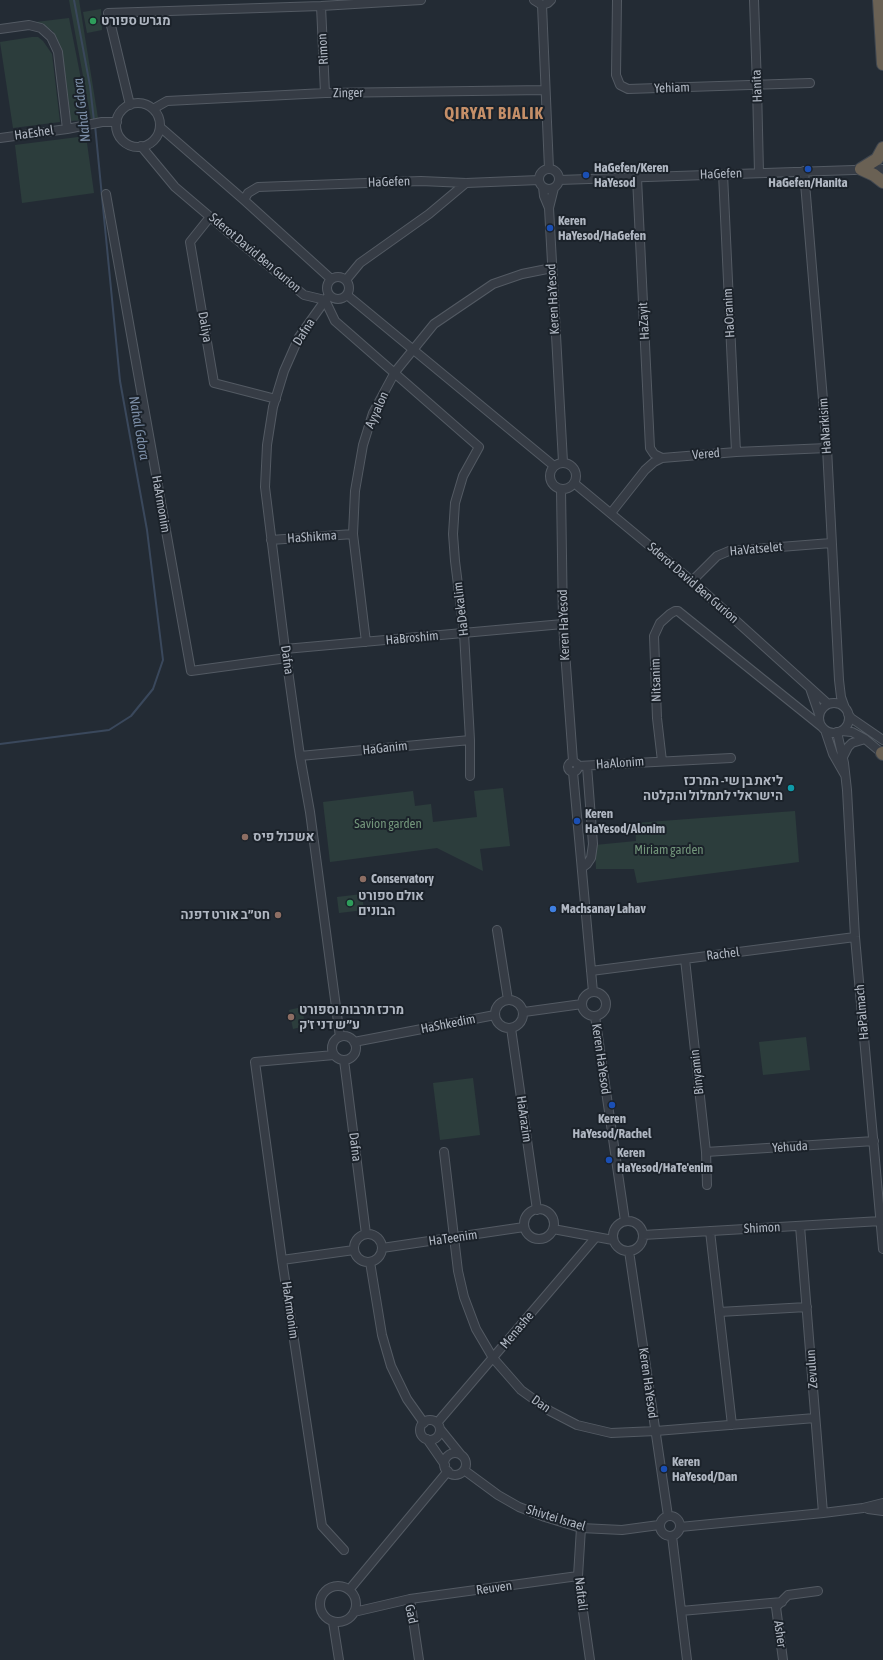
<!DOCTYPE html>
<html>
<head>
<meta charset="utf-8">
<style>
	body { margin:0 }
	canvas { display:block; background:#232b34 }
</style>
</head>
<body>
<canvas width="883" height="1660"></canvas>
<script>
const g = document.querySelector('canvas').getContext('2d');
g.lineJoin = 'round';
function fill(path, color) {
  g.fillStyle = color;
  g.fill(path, 'evenodd');
}
function toPath(rows) {
  const path = new Path2D();
  for (const r of rows) {
    if (r.length === 3) {
      path.moveTo(r[0] + r[2], r[1]);
      path.arc(r[0], r[1], r[2], 0, 2 * Math.PI);
      continue;
    }
    path.moveTo(r[0], r[1]);
    for (let i = 2; i < r.length; i += 2) path.lineTo(r[i], r[i + 1]);
  }
  return path;
}
function trace(path, color, width, dash) {
  g.strokeStyle = color;
  g.lineWidth = width;
  g.lineCap = dash ? 'butt' : 'round';
  g.setLineDash(dash || []);
  g.stroke(path);
}
function label(font, color, halo, rows, align = 'center') {
  g.font = font + ' "Asap Condensed",Heebo,sans-serif';
  g.lineWidth = 4;
  g.setLineDash([]);
  g.textBaseline = 'middle';
  g.strokeStyle = halo;
  g.fillStyle = color;
  for (const [text, x, y, turn = 0] of rows) {
    g.save();
    g.translate(x, y);
    g.rotate((+turn || 0) * Math.PI / 180);
    g.textAlign = isNaN(turn) ? turn : align;
    if (halo) g.strokeText(text, 0, 0);
    g.fillText(text, 0, 0);
    g.restore();
  }
}
const green = toPath([
	[69,0,79,0,98,118,91,119],
	[101,9,102,30,87,33,83,12],
	[69,18,89,120,70,121,62,53,53,31,36,22],
	[32,37,38,37,43,41,52,54,60,122,13,128,0,42],
	[86,136,94,193,22,203,15,145],
	[503,788,510,846,480,849,483,871,437,848,330,862,323,802,413,791,415,806,431,804,433,822,477,817,474,791],
	[795,811,799,862,637,883,634,869,596,869,595,845,636,841,635,823],
	[362,894,364,910,339,913,337,897],
	[302,1007,305,1026,293,1029,289,1010],
	[806,1037,810,1070,763,1075,759,1042],
	[473,1078,480,1135,440,1140,433,1083]
]);
const stream = toPath([
	[74,0,90,86,94,121],
	[0,744,109,730,131,716,153,689,163,660,147,530,120,381,95,125]
]);
const minor = toPath([
	[534,0,542,5,548,3,551,0],
	[617,0,616,75,620,85,628,89,810,83],
	[754,0,757,86,759,173],
	[542,5,549,169],
	[321,6,325,93],
	[0,29,29,25,41,28,51,37,58,52,67,129],
	[138,125,22],
	[130,105,108,13,321,6,421,0],
	[153,109,167,101,325,93,545,90],
	[160,127,244,200,331,279],
	[0,138,67,129,102,122,117,122],
	[141,146,175,187,242,244,304,295,325,300],
	[549,179,10],
	[804,171,827,448,839,680,841,697,845,708],
	[723,174,736,452],
	[637,178,650,448,654,454,662,458],
	[559,180,883,169],
	[543,187,544,196,549,208],
	[554,188,549,208,563,462],
	[106,194,191,671,287,658],
	[244,200,248,193,258,187,421,181,466,183,539,180],
	[210,217,190,242,214,383,276,399],
	[338,288,11],
	[346,280,360,263,429,214,466,183],
	[329,295,299,337,284,371,273,407,267,445,265,487,285,649,300,756,310,812,340,1037],
	[347,295,554,466],
	[325,300,335,321,479,447,463,476,455,503,453,534,455,561,464,633,470,740,470,776],
	[563,476,13],
	[574,483,692,581,828,704],
	[561,489,563,624,573,761],
	[611,513,645,470,654,462,662,458,736,452,827,448],
	[271,540,353,534],
	[692,581,717,556,729,551,831,543],
	[366,642,353,534,355,491,363,445,373,413,395,372,434,324,493,284,522,274,552,268],
	[285,649,563,624],
	[810,688,819,714],
	[834,718,15],
	[848,714,851,718,883,740],
	[825,730,833,754,845,775],
	[841,731,852,732,865,739,883,754],
	[837,732,844,763,847,790,855,937,883,1249],
	[300,756,470,740],
	[843,757,848,747,852,743,865,739],
	[662,761,657,718,654,636,660,623,670,614,675,611,678,611,822,727],
	[573,767,5],
	[578,766,731,758],
	[573,772,593,992],
	[583,867,587,864,591,858,593,844,587,766],
	[497,930,508,1000],
	[685,959,706,1152,707,1185],
	[591,971,855,937],
	[594,1004,12],
	[509,1014,14],
	[524,1012,582,1004],
	[595,1016,625,1221],
	[511,1028,537,1210],
	[344,1048,12],
	[354,1042,495,1015],
	[334,1055,255,1062,282,1260,322,1526,344,1550],
	[344,1060,366,1234],
	[444,1152,458,1271,464,1297,476,1329,493,1358,521,1390,550,1411,577,1425,611,1433,656,1431,815,1418],
	[706,1152,874,1141],
	[539,1224,15],
	[628,1236,15],
	[800,1226,823,1513],
	[553,1229,613,1240],
	[710,1231,732,1425],
	[368,1248,14],
	[643,1235,881,1221],
	[382,1248,524,1227],
	[629,1251,668,1516],
	[282,1260,354,1250],
	[370,1262,382,1335,391,1366,407,1399,424,1423],
	[719,1312,807,1307],
	[430,1430,10],
	[437,1423,596,1237],
	[440,1429,461,1455],
	[427,1439,445,1465],
	[455,1464,11],
	[464,1470,498,1495,519,1507,545,1517,581,1528,622,1530,659,1525],
	[868,1509,883,1511],
	[670,1526,10],
	[680,1527,823,1513,863,1508,883,1503],
	[581,1528,578,1576,590,1660],
	[672,1536,687,1660],
	[338,1604,18],
	[349,1590,448,1471],
	[410,1599,578,1576],
	[681,1611,782,1602],
	[354,1612,410,1599,419,1660],
	[333,1622,339,1660],
	[783,1660,776,1607,788,1595,818,1591]
]);
const highway = toPath([
	[879,0,883,64],
	[861,169,877,159,883,148],
	[861,169,874,175,883,182],
	[882,753,883,754]
]);
const markers = [
	[93,21,4,"#2e9e5b"],
	[808,169,4,"#1a4fb4"],
	[586,175,4,"#1a4fb4"],
	[550,228,4,"#1a4fb4"],
	[791,788,4,"#0f9aa8"],
	[577,821,4,"#1a4fb4"],
	[245,837,4,"#8d6e63"],
	[363,879,4,"#8d6e63"],
	[350,903,4,"#2e9e5b"],
	[553,909,4,"#3f7fe0"],
	[278,915,4,"#8d6e63"],
	[291,1017,4,"#8d6e63"],
	[612,1105,4,"#1a4fb4"],
	[609,1160,4,"#1a4fb4"],
	[664,1469,4,"#1a4fb4"]
];
const poiNames = [
	["מגרש ספורט",101,21],
	["HaGefen/Keren",594,168],
	["HaYesod",594,183],
	["HaGefen/Hanita",808,183,"center"],
	["Keren",558,221],
	["HaYesod/HaGefen",558,236],
	["ליאת בן שי- המרכז",783,781,"right"],
	["הישראלי לתמלול והקלטה",783,796,"right"],
	["Keren",585,814],
	["HaYesod/Alonim",585,829],
	["אשכול פיס",253,837],
	["Conservatory",371,879],
	["אולם ספורט",358,896],
	["הבונים",358,911],
	["Machsanay Lahav",561,909],
	["חט״ב אורט דפנה",270,915,"right"],
	["מרכז תרבות וספורט",299,1010],
	["ע״ש דני ז'ק",299,1025],
	["Keren",612,1119,"center"],
	["HaYesod/Rachel",612,1134,"center"],
	["Keren",617,1153],
	["HaYesod/HaTe'enim",617,1168],
	["Keren",672,1462],
	["HaYesod/Dan",672,1477]
];
const streetNames = [
	["Rimon",323,49,-93],
	["Hanita",757,86,-92],
	["Yehiam",672,88,-2],
	["Zinger",348,93,-1],
	["HaEshel",34,133,-8],
	["HaGefen",721,174,-2],
	["HaGefen",389,182,-2],
	["Sderot David Ben Gurion",255,253,40],
	["Keren HaYesod",553,299,-93],
	["HaOranim",729,313,-93],
	["HaZayit",644,321,-93],
	["Daliya",205,327,80],
	["Dafna",304,332,-58],
	["Ayyalon",377,410,-66],
	["HaNarkisim",825,426,-94],
	["Vered",706,454,-5],
	["HaArmonim",161,504,80],
	["HaShikma",312,537,-4],
	["HaVatselet",756,549,-5],
	["Sderot David Ben Gurion",693,583,41],
	["HaDekalim",461,609,-97],
	["Keren HaYesod",564,625,-92],
	["HaBroshim",412,638,-5],
	["Dafna",287,660,82],
	["Nitsanim",656,680,-92],
	["HaGanim",385,748,-6],
	["HaAlonim",620,763,-4],
	["Rachel",723,954,-7],
	["HaPalmach",862,1012,-95],
	["HaShkedim",448,1024,-11],
	["Keren HaYesod",601,1059,82],
	["Binyamin",697,1072,-96],
	["HaArazim",524,1119,82],
	["Dafna",355,1147,83],
	["Yehuda",790,1147,-4],
	["Shimon",762,1228,-3],
	["HaTeenim",453,1238,-8],
	["HaArmonim",290,1310,82],
	["Menashe",517,1330,-50],
	["Zevulun",812,1369,-94],
	["Keren HaYesod",648,1383,82],
	["Dan",541,1404,35],
	["Shivtei Israel",556,1518,17],
	["Reuven",494,1588,-8],
	["Naftali",581,1594,83],
	["Gad",411,1614,78],
	["Asher",780,1634,82]
];
const parkNames = [
	["Savion garden",388,824],
	["Miriam garden",669,850]
];
const waterNames = [
	["Nahal Gdora",82,110,-97],
	["Nahal Gdora",139,428,80]
];
const districtNames = [
	["QIRYAT BIALIK",494,114]
];
fill(green, '#2c3d3c');
trace(stream, '#3a485c', 2);
trace(minor, '#535a63', 10);
trace(highway, '#404750', 14);
trace(minor, '#363c45', 8);
trace(highway, '#6a6154', 12);
for (const [x, y, r, color] of markers) {
  const dot = new Path2D();
  dot.arc(x, y, r, 0, 2 * Math.PI);
  g.fillStyle = color;
  g.fill(dot);
  trace(dot, '#1b222a', 1.5);
}
label('bold 13px', '#b0b7c2', '#1b222a', poiNames, 'left');
label('13px', '#b0b7c2', '#1b222a', streetNames);
label('13px', '#72957a', '#1b222a', parkNames);
label('italic 14px', '#7c8ea7', '#1b222a', waterNames);
g.letterSpacing = '1px';
label('bold 17px', '#c58f68', '#1b222a', districtNames);
g.letterSpacing = '0px';
</script>
</body>
</html>
